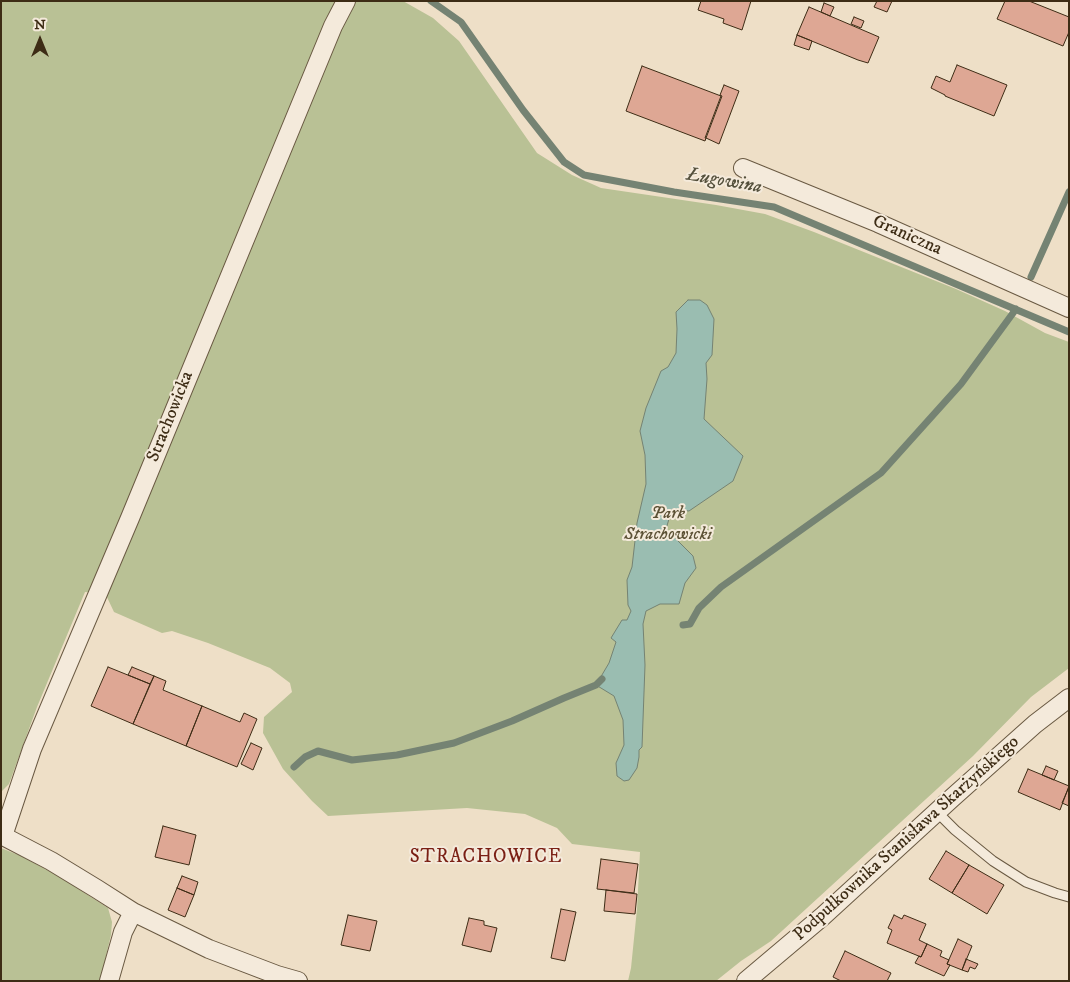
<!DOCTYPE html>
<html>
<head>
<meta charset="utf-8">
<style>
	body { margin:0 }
	#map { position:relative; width:1070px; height:982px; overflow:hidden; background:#eedfc7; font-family:"IM FELL DW Pica",serif }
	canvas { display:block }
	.frame { position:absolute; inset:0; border:2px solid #3d2c15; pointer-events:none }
	.north { position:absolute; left:15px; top:15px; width:50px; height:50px; -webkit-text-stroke:4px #f4eadb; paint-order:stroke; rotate:0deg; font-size:14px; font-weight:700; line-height:20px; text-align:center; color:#3d2c15 }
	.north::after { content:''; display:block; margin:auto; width:18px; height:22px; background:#3d2c15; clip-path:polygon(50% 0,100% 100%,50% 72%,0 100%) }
</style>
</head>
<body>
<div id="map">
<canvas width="1070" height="982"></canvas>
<div class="frame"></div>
<div class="north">N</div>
</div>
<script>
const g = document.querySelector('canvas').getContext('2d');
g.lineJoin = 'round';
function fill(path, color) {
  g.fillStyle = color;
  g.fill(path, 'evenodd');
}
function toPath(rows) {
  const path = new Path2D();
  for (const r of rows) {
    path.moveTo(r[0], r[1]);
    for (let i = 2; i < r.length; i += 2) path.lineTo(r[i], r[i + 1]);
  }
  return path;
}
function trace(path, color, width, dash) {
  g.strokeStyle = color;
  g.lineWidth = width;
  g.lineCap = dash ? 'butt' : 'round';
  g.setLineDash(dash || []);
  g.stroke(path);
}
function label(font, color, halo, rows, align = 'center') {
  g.font = font + ' "IM FELL DW Pica",serif';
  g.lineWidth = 4;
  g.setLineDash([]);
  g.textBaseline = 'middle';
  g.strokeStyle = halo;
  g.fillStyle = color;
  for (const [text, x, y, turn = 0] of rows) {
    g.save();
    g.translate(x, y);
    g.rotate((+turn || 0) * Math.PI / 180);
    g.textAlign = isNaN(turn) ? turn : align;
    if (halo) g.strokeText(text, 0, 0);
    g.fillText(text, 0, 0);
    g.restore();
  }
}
const green = toPath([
	[1,1,403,1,433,18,459,41,537,153,572,175,601,188,716,205,765,214,814,232,956,289,1005,311,1045,333,1069,342,1069,668,1031,697,973,756,771,941,741,961,716,981,628,981,631,968,637,909,640,852,572,844,557,828,525,814,467,808,328,816,312,801,283,769,263,733,264,717,292,692,290,683,270,668,208,643,172,631,162,633,114,612,105,593,85,592,37,707,9,784,1,792],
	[1,848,21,856,60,877,108,908,112,922,111,935,100,981,1,981]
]);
const water = toPath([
	[688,300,700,300,707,305,714,319,712,355,706,363,707,379,704,419,743,456,733,481,689,511,672,509,666,529,693,556,696,568,685,583,679,604,660,604,646,611,643,624,645,665,642,747,639,750,639,757,637,768,629,780,624,781,617,776,616,763,624,745,623,720,614,696,596,685,609,663,616,642,611,638,622,620,627,620,631,611,628,605,627,580,632,567,637,523,646,484,645,455,640,431,646,408,661,371,668,367,676,353,677,329,676,312,688,300]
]);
const stream = toPath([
	[431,1,461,22,523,110,564,162,584,175,674,192,774,207,1069,332],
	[1031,277,1069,192],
	[683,625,690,624,699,608,721,587,881,473,961,384,1016,309],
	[294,767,305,757,318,751,352,760,397,755,454,743,512,721,564,698,596,685,602,679]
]);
const building = toPath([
	[701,1,751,1,742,30,723,23,724,19,698,10,701,1],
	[877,1,892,1,887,12,874,7,877,1],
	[1005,1,1029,1,1069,17,1069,32,1063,46,997,19,1005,1],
	[824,3,834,7,830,16,821,12,824,3],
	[809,7,879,37,868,63,858,60,797,35,809,7],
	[854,17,864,21,861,28,851,24,854,17],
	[797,35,812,41,809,50,794,45,797,35],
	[957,65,1007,85,994,116,945,96,945,95,931,88,936,76,950,82,957,65],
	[642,66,721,96,705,138,706,138,705,141,626,111,642,66],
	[724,85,739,91,719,144,706,138,722,96,720,95,724,85],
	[108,667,150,684,133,724,91,706,108,667],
	[132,667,154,676,150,684,128,675,132,667],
	[154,676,166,681,163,690,202,706,186,746,133,724,154,676],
	[202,706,240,722,244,713,257,719,237,767,186,746,202,706],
	[251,743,262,748,253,770,241,764,251,743],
	[1046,766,1058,771,1054,780,1042,775,1046,766],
	[1028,769,1069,786,1060,810,1018,792,1028,769],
	[1069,787,1069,806,1062,803,1069,787],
	[163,826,196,835,189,865,155,857,163,826],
	[946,851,969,865,952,893,929,879,946,851],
	[601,859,638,864,634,893,597,889,601,859],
	[969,865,1004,885,987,914,952,893,969,865],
	[182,876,198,882,194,895,177,888,182,876],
	[177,888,194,895,185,917,168,910,177,888],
	[606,890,637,894,635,914,604,911,606,890],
	[561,909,576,912,565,961,551,958,561,909],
	[348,915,377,921,370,951,341,945,348,915],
	[894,915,902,919,904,915,926,924,919,940,927,944,921,957,887,943,892,930,888,928,894,915],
	[469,918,484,921,484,925,497,928,491,952,462,945,469,918],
	[958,939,972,946,962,970,947,964,958,939],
	[927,944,942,951,940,956,949,960,947,964,950,965,944,976,915,963,919,956,921,957,927,944],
	[845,951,891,973,887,981,841,981,833,977,845,951],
	[966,959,978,964,975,969,970,967,968,972,962,970,966,959]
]);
const lane = toPath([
	[937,812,955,830,993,861,1026,882,1055,893,1069,897]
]);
const street = toPath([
	[743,168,878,223,1069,308],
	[1,835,51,861,97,889,133,912,209,949,277,975,298,981],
	[3,836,32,749,130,518,333,26,346,1],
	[109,981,123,932,133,912],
	[746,981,823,916,952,798,1035,724,1069,698]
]);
const streetNames = [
	["Graniczna",907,236,24],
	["Strachowicka",171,417,-68],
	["Podpułkownika Stanisława Skarżyńskiego",907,839,-42]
];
const parkNames = [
	["Park",668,514],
	["Strachowicki",668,535]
];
const waterNames = [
	["Ługowina",724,182,10]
];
const neighbourhoodNames = [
	["STRACHOWICE",486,858]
];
fill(green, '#b9c195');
fill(water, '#9abdb1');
trace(water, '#758373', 1);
trace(stream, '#758373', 7);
fill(building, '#dea794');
trace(building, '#3d2c15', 1);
trace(lane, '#695942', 11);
trace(street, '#695942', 20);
trace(lane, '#f4eadb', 9);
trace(street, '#f4eadb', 18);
label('18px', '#3d2c15', '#f4eadb', streetNames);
label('italic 18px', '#5c5135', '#f4eadb', parkNames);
label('italic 19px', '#54503c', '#f4eadb', waterNames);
g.letterSpacing = '1px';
label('19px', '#7a1f14', '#f4eadb', neighbourhoodNames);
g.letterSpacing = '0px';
</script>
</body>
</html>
